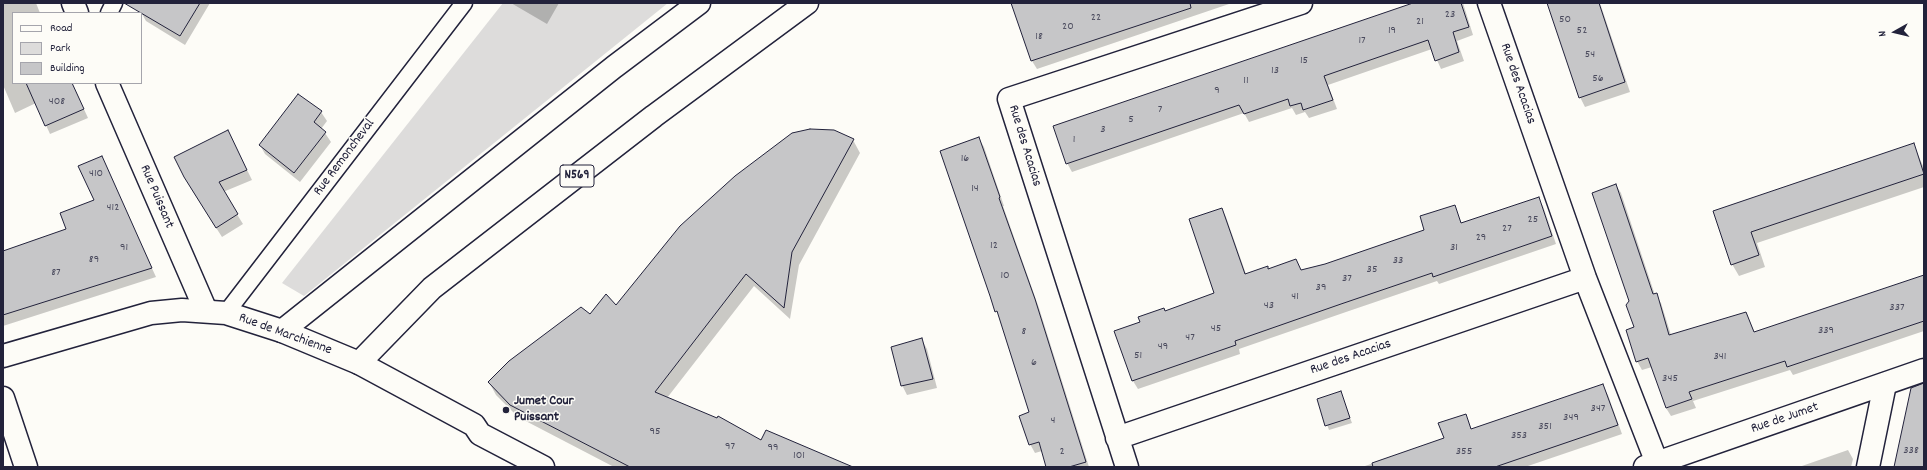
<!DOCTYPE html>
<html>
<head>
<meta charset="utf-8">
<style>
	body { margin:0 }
	#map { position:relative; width:1927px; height:470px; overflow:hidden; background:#fdfcf7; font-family:Dekko,sans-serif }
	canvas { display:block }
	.frame { position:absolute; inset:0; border:4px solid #22223b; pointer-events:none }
	.legend { position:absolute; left:12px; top:12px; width:130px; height:72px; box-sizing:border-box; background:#fdfcf7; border:1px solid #a5a5ac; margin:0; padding:5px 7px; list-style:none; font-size:12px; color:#22223b }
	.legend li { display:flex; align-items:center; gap:8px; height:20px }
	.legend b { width:20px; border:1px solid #a5a5ac }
	.north { position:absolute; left:1875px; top:12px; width:40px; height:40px; -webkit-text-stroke:3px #fdfcf7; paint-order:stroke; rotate:262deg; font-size:11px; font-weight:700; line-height:16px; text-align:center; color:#22223b }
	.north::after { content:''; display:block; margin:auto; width:14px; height:18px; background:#22223b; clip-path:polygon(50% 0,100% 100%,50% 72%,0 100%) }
</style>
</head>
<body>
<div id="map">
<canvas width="1927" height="470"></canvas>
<div class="frame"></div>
<ul class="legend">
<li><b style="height:5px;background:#fdfcf7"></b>Road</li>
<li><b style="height:11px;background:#dddcdb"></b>Park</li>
<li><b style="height:11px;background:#c6c6c8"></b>Building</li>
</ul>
<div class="north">N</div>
</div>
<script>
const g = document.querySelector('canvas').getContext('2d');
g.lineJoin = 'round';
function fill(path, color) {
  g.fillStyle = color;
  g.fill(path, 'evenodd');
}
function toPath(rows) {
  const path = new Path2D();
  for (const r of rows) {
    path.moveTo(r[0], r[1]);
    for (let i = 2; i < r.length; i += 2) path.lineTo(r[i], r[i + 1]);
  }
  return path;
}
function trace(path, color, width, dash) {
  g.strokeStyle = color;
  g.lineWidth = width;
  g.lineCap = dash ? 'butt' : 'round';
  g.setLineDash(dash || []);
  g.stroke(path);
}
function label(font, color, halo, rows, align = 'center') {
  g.font = font + ' Dekko,sans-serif';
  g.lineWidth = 3;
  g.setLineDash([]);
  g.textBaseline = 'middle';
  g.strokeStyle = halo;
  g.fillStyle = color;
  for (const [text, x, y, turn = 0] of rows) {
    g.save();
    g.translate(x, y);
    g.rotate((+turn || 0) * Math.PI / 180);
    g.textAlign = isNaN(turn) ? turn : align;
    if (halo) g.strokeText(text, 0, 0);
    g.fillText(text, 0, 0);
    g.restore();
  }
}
const green = toPath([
	[503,3,668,3,304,296,282,283]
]);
const shadow = toPath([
	[3,3,36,3,40,13,13,13,13,83,72,83,88,118,50,134,36,103,15,113,3,85],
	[146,3,210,3,185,45,146,21,141,12],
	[511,3,559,3,547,24],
	[1018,3,1232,3,1037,69,1032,61],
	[1416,3,1463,3,1473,35,1457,41,1464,61,1441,69,1432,49,1328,85,1337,109,1309,118,1305,112,1296,115,1292,108,1249,122,1244,113,1072,172,1067,163],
	[1548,3,1600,3,1630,92,1585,107,1580,97],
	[299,96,321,112,327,121,321,129,325,133,331,142,300,182,265,154,260,145],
	[228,131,252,180,223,192,243,224,222,237,190,187],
	[979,139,984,147,1004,206,1003,206,1039,308,1089,467,1048,467,1042,451,1035,453,1030,444,1031,412,1000,318,991,296],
	[853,140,860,153,799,265,790,319,754,286,667,398,761,442,842,467,614,467,518,417,496,395,489,382,590,316,616,306],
	[1913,144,1924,168,1924,187,1757,243,1765,267,1739,276,1732,264,1715,212],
	[101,157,156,277,3,326,3,252,67,230,96,200],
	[1616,185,1621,193,1655,295,1661,303,1671,335,1746,313,1755,333,1924,276,1924,331,1793,375,1790,370,1693,401,1696,408,1671,416,1666,408,1652,367,1642,370,1637,361,1636,328,1630,301],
	[1538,198,1543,206,1556,244,1439,284,1437,281,1346,312,1239,349,1240,354,1138,389,1133,381,1116,332,1216,294,1222,209,1226,217,1246,274,1267,267,1269,270,1302,271,1326,265,1425,231,1454,206,1462,224],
	[922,340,927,349,937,388,907,395,902,385],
	[1603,386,1608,395,1622,434,1525,467,1362,467,1445,439,1465,415,1472,430],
	[1340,392,1352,423,1329,430,1318,399],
	[1848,450,1853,459,1851,467,1799,467]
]);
const building = toPath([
	[124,3,200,3,180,36,124,3],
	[1011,3,1190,3,1191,8,1031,61,1011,3],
	[1413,3,1461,3,1469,27,1453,32,1459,52,1435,61,1428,40,1324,76,1333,100,1303,110,1301,103,1290,106,1288,99,1244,114,1239,105,1066,164,1053,126,1413,3],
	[1547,3,1599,3,1625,82,1579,98,1547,3],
	[26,83,72,83,84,109,45,126,26,83],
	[298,94,322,111,314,122,326,132,294,173,259,145,298,94],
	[810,129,834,130,854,139,792,252,784,308,746,274,655,392,717,418,718,416,761,440,766,430,853,467,630,467,510,405,488,382,509,361,581,307,590,314,606,294,616,305,680,226,735,176,792,133,810,129],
	[228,130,247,170,219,182,238,214,216,228,184,177,174,157,228,130],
	[979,137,1000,197,999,198,1035,299,1086,462,1069,467,1046,467,1039,442,1029,445,1019,416,1029,412,997,311,995,312,990,296,940,151,979,137],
	[1914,143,1924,174,1751,232,1759,255,1731,265,1713,211,1914,143],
	[102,156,152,268,3,315,3,251,66,229,60,213,94,200,78,166,102,156],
	[1616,184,1653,294,1657,293,1669,335,1746,312,1754,332,1924,275,1924,321,1787,367,1785,361,1689,392,1692,399,1666,408,1648,358,1636,362,1626,330,1634,327,1626,305,1629,301,1592,193,1616,184],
	[1539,197,1552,236,1433,277,1432,273,1341,304,1235,341,1236,345,1132,381,1114,331,1140,322,1138,317,1164,308,1165,311,1214,293,1189,219,1222,208,1245,274,1268,266,1268,269,1296,259,1301,270,1325,264,1424,230,1420,216,1455,205,1461,223,1539,197],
	[922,338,933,379,901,386,891,347,922,338],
	[1924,383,1924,467,1894,467,1911,388,1924,383],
	[1603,384,1618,425,1495,467,1373,467,1372,463,1444,438,1438,423,1466,414,1471,429,1603,384],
	[1341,391,1350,418,1325,426,1317,399,1341,391]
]);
const lane = toPath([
	[109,13,114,3],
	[226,313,464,3]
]);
const street = toPath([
	[73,3,77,13],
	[1489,3,1585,278,1657,463],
	[107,83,206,311],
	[3,398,26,467],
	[1117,438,1585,278],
	[1127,467,1009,99,1301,3],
	[1868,467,1885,384]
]);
const secondary = toPath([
	[3,356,151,313,182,310,226,313,282,331,359,363,474,425,480,434,543,467],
	[1645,467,1924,370]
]);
const highway = toPath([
	[282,331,614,67,699,3],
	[359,363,432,288,654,116,807,3]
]);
const markers = [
	[506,410,4,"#22223b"]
];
const numberNames = [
	["23",1450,15],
	["22",1096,18],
	["50",1565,20],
	["21",1420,22],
	["20",1068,27],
	["19",1392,31],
	["52",1582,31],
	["18",1039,37],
	["17",1362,41],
	["54",1590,55],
	["15",1304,61],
	["13",1275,71],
	["56",1598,79],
	["11",1246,81],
	["9",1217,91],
	["408",57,102],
	["7",1160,110],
	["5",1131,120],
	["3",1103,130],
	["1",1074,140],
	["16",965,159],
	["410",96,174],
	["14",975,189],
	["412",113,208],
	["25",1533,220],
	["27",1507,229],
	["29",1481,238],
	["12",994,246],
	["91",124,248],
	["31",1454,248],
	["89",94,260],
	["33",1398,261],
	["35",1372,270],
	["87",56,273],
	["10",1005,276],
	["37",1347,279],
	["39",1321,288],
	["41",1295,297],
	["43",1269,306],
	["337",1897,308],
	["45",1216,329],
	["339",1826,331],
	["8",1024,332],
	["47",1190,338],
	["49",1163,347],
	["51",1138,356],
	["341",1720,357],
	["6",1034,363],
	["345",1670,379],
	["347",1598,409],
	["349",1571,418],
	["4",1053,421],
	["351",1545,427],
	["95",655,432],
	["353",1519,436],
	["97",730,447],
	["99",773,448],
	["338",1911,451],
	["2",1062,452],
	["355",1464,452],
	["101",799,456]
];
const shields = [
	[577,176,34]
];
const shieldNames = [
	["N569",577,176]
];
const streetNames = [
	["Rue des Acacias",1517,84,71],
	["Rue des Acacias",1024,146,73],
	["Rue Remoncheval",345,158,-53],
	["Rue Puissant",156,197,67],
	["Rue de Marchienne",285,335,20],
	["Rue des Acacias",1351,358,-19],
	["Rue de Jumet",1785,419,-19]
];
const poiNames = [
	["Jumet Cour",514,402],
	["Puissant",514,418]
];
fill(green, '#dddcdb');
fill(shadow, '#0003');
fill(building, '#c6c6c8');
trace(building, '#22223b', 1);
trace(lane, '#22223b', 19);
trace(street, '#22223b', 25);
trace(secondary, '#22223b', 25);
trace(highway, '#22223b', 25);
trace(lane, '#fdfcf7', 16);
trace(street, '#fdfcf7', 22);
trace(secondary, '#fdfcf7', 22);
trace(highway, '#fdfcf7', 22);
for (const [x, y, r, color] of markers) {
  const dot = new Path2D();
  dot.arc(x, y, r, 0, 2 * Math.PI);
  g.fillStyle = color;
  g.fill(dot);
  trace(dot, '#fdfcf7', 1.5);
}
label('12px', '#4b4b5e', null, numberNames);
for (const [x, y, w] of shields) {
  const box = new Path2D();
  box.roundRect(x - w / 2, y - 11, w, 22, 3);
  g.fillStyle = '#fdfcf7';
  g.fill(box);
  trace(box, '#22223b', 1);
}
label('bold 13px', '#22223b', null, shieldNames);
label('14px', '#22223b', '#fdfcf7', streetNames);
label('bold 14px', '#22223b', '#fdfcf7', poiNames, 'left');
</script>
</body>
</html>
